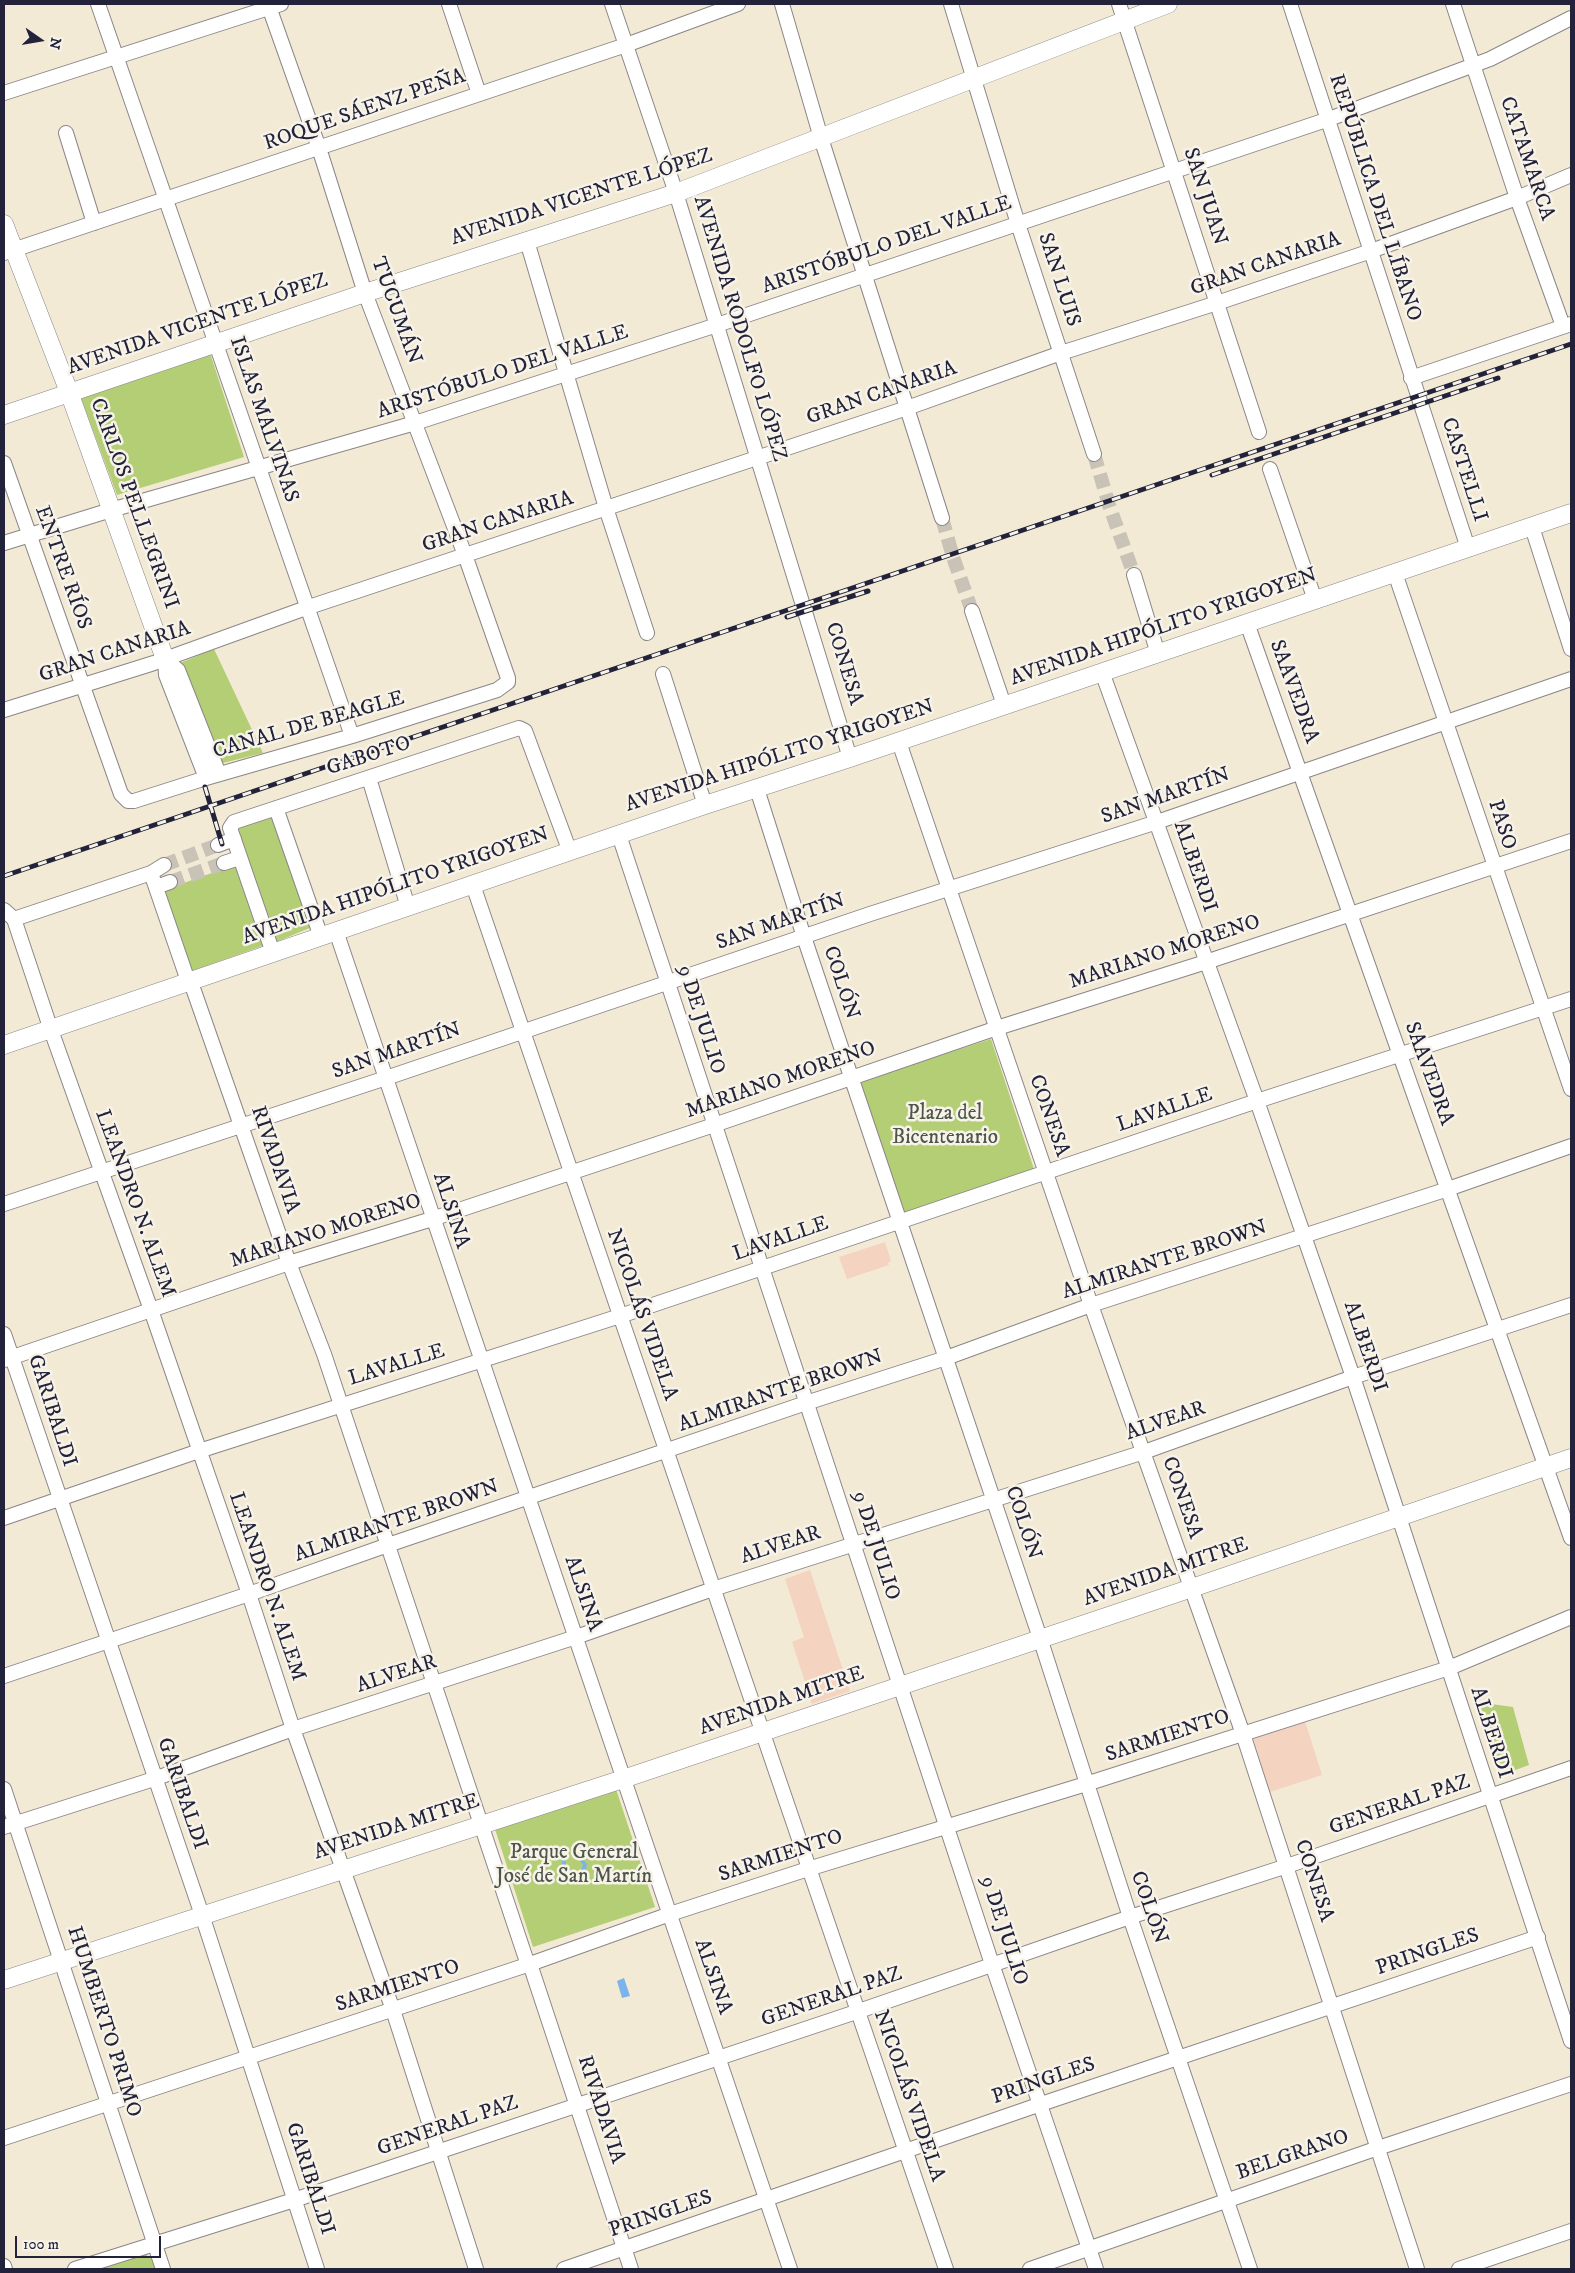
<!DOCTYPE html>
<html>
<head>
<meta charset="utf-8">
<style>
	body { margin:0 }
	#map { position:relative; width:1575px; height:2273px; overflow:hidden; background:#f3ead5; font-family:"IM FELL DW Pica",serif }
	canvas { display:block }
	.frame { position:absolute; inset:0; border:5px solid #22223b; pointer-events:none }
	.north { position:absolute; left:15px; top:15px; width:50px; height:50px; -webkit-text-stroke:4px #f7f3e8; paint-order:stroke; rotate:103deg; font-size:14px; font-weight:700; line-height:20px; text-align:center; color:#22223b }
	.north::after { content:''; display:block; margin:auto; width:18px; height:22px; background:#22223b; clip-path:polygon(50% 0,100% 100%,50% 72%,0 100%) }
	.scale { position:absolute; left:15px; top:2236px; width:146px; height:22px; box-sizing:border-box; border:2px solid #22223b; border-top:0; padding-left:6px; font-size:15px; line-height:18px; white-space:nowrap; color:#22223b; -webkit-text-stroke:4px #f7f3e8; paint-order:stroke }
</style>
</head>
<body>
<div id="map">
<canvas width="1575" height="2273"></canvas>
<div class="frame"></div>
<div class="north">N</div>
<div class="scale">100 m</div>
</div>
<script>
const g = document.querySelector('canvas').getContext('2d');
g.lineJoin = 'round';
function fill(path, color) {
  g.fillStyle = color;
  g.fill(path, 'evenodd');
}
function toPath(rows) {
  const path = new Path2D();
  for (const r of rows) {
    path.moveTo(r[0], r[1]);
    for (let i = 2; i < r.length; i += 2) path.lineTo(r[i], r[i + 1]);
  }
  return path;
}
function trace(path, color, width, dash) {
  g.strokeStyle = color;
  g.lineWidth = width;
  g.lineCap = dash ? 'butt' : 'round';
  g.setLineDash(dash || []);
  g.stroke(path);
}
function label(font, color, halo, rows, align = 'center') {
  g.font = font + ' "IM FELL DW Pica",serif';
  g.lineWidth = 5;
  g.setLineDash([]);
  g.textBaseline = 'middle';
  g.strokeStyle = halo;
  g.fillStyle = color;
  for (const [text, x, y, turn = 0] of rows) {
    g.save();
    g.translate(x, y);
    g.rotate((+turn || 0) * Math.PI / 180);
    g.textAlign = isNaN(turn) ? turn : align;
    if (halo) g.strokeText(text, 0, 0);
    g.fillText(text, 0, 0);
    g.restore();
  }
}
const built = toPath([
	[885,1242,891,1261,888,1263,889,1265,847,1279,839,1257],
	[810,1570,850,1691,812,1704,792,1642,804,1637,785,1579],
	[1304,1718,1322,1775,1270,1792,1252,1735]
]);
const green = toPath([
	[210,353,244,457,117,495,81,398],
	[214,649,263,753,215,765,173,666],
	[271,811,312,927,276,942,233,826],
	[237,864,265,945,192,971,164,890],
	[991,1039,1034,1169,900,1215,855,1083],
	[1477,1702,1513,1707,1529,1765,1499,1776],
	[615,1786,655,1907,533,1947,494,1826],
	[145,2254,155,2261,157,2269,95,2269]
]);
const water = toPath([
	[579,1855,587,1864,585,1875,575,1881,567,1879,561,1872,562,1861,563,1859,566,1861,566,1871,569,1874,574,1876,579,1875,583,1865,578,1858],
	[624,1978,630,1996,622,1998,617,1981]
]);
const minorTunnel = toPath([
	[1094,454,1109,505,1134,575],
	[942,518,953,557,972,611],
	[164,865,218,845],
	[170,882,224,863]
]);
const minor = toPath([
	[98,4,352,736],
	[449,4,479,94],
	[612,4,676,193,850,758],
	[782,4,821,138,942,518],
	[951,4,1018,224,1094,454],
	[1119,4,1259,432],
	[1290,4,1468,548],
	[1453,4,1517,198,1563,326],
	[4,93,281,4],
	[66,133,94,223],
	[527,241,606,508,647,633],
	[4,253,626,45,738,4],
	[1411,378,1571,324],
	[4,463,121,794,128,801,134,801,206,778,352,736,497,690,508,682,508,678,465,555,365,293,319,148,268,4],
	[1270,469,1315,600],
	[1532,527,1571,649],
	[4,543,111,510,415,423,717,325,1329,119,1490,59,1571,18],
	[1395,573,1571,1089],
	[1134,575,1158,654],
	[972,611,1004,705],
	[1247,623,1571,1538],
	[165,659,178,670,219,774],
	[165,659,166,675,206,778],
	[1102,672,1257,1101,1353,1377,1571,2041],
	[663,674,705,805],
	[4,710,154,663,306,608,907,408,1061,353,1217,303,1371,251,1517,198,1571,175],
	[899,742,1091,1305,1243,1734,1417,2269],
	[369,778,408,907],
	[757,789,804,937,1040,1638,1130,1917,1250,2269],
	[276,808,321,937],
	[619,835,992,1964,1096,2269],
	[218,845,234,839],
	[224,863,239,858],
	[151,873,188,981],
	[473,885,946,2269],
	[156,887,170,882],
	[4,910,14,919,51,1030,151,1310,249,1594,293,1729,393,2010,476,2269],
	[14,919,151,873,164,865],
	[336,931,790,2269],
	[273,953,230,828,234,822,519,728,525,731,570,852],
	[194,991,289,1263,324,1354,528,1965],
	[4,1204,386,1078,870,914,1157,822,1571,679],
	[4,1334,202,1915,317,2269],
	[4,1360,289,1263,432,1219,714,1125,997,1028,1206,962,1571,841],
	[4,1518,199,1451,620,1316,1257,1101,1571,999],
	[4,1676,249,1594,388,1545,806,1403,946,1358,1091,1305,1448,1189,1571,1146],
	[4,1789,163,2269],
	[4,1827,154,1779,293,1729,576,1637,713,1589,1144,1452,1353,1377,1571,1305],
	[530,1964,631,2269],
	[4,2138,530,1964,670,1914,808,1869,1086,1784,1449,1668,1571,1617],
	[4,2266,5,2269],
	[75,2269,294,2200,859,2011,1130,1917,1287,1866,1571,1768],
	[564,2269,1041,2104,1538,1937],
	[1030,2269,1378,2148,1571,2084],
	[1459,2269,1571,2231]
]);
const major = toPath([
	[4,224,69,392,165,659],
	[4,415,365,293,676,193,1168,4],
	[4,1045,705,805,850,758,1571,513],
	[4,1980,623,1779,1192,1588,1571,1458]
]);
const rail = toPath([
	[1212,475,1498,378],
	[787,617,868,591],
	[205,787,222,844],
	[4,876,1571,344]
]);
const streetNames = [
	["ROQUE SÁENZ PEÑA",365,111,-19],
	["CATAMARCA",1526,159,71],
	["SAN JUAN",1204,197,72],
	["AVENIDA VICENTE LÓPEZ",582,198,-18],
	["REPÚBLICA DEL LÍBANO",1374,198,72],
	["ARISTÓBULO DEL VALLE",887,246,-19],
	["GRAN CANARIA",1266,265,-19],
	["SAN LUIS",1058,280,72],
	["TUCUMÁN",395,311,70],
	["AVENIDA VICENTE LÓPEZ",198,325,-19],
	["AVENIDA RODOLFO LÓPEZ",739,329,73],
	["ARISTÓBULO DEL VALLE",503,373,-18],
	["GRAN CANARIA",882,394,-19],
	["ISLAS MALVINAS",263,420,71],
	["CASTELLI",1463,470,72],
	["CARLOS PELLEGRINI",133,504,70],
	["GRAN CANARIA",498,523,-18],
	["ENTRE RÍOS",62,568,70],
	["AVENIDA HIPÓLITO YRIGOYEN",1164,628,-19],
	["GRAN CANARIA",115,653,-18],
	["CONESA",843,664,73],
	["SAAVEDRA",1293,692,70],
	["CANAL DE BEAGLE",309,726,-16],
	["GABOTO",369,757,-18],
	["AVENIDA HIPÓLITO YRIGOYEN",780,757,-18],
	["SAN MARTÍN",1166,797,-19],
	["PASO",1501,825,72],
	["ALBERDI",1194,867,71],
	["AVENIDA HIPÓLITO YRIGOYEN",396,887,-19],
	["SAN MARTÍN",781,923,-19],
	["MARIANO MORENO",1165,953,-18],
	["COLÓN",840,983,72],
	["9 DE JULIO",700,1020,72],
	["SAN MARTÍN",397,1052,-19],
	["SAAVEDRA",1428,1074,70],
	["MARIANO MORENO",781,1081,-19],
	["LAVALLE",1165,1111,-19],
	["CONESA",1048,1116,71],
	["RIVADAVIA",274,1160,71],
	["LEANDRO N. ALEM",134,1204,70],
	["ALSINA",450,1211,72],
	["MARIANO MORENO",326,1232,-18],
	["LAVALLE",781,1240,-19],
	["ALMIRANTE BROWN",1165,1261,-18],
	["NICOLÁS VIDELA",641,1315,71],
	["ALBERDI",1364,1347,71],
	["LAVALLE",397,1366,-17],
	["ALMIRANTE BROWN",781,1392,-19],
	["GARIBALDI",51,1411,72],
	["ALVEAR",1166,1422,-19],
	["CONESA",1181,1498,71],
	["ALMIRANTE BROWN",397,1522,-19],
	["COLÓN",1022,1523,72],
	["ALVEAR",781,1546,-18],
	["9 DE JULIO",875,1546,72],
	["AVENIDA MITRE",1166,1573,-19],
	["LEANDRO N. ALEM",266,1587,71],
	["ALSINA",582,1594,71],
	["ALVEAR",397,1675,-18],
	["AVENIDA MITRE",782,1702,-19],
	["ALBERDI",1490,1733,72],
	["SARMIENTO",1168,1737,-18],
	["GARIBALDI",181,1794,71],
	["GENERAL PAZ",1400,1806,-19],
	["AVENIDA MITRE",397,1828,-18],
	["SARMIENTO",781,1857,-18],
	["CONESA",1313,1881,72],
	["COLÓN",1148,1908,71],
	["9 DE JULIO",1003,1931,72],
	["PRINGLES",1428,1953,-19],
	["ALSINA",712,1977,71],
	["SARMIENTO",398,1987,-18],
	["GENERAL PAZ",832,1998,-19],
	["HUMBERTO PRIMO",103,2022,72],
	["PRINGLES",1044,2082,-19],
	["NICOLÁS VIDELA",908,2096,71],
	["RIVADAVIA",600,2110,72],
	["GENERAL PAZ",448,2127,-19],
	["BELGRANO",1293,2156,-19],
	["GARIBALDI",309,2179,72],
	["PRINGLES",661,2215,-19]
];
const parkNames = [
	["Plaza del",945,1115],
	["Bicentenario",945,1139],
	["Parque General",574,1854],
	["José de San Martín",574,1878]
];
fill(built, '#f4d3c0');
fill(green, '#b3ce74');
fill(water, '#7bb3eb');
trace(minorTunnel, '#c9c2b6', 14, [14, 7]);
trace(minor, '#8a8688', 16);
trace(major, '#8a8688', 19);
trace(minor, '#fff', 14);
trace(major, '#fff', 18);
trace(rail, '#22223b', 5);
trace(rail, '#f7f3e8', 3, [9]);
label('21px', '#22223b', '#f7f3e8', streetNames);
label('21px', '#4e564c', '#f7f3e8', parkNames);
</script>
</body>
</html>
